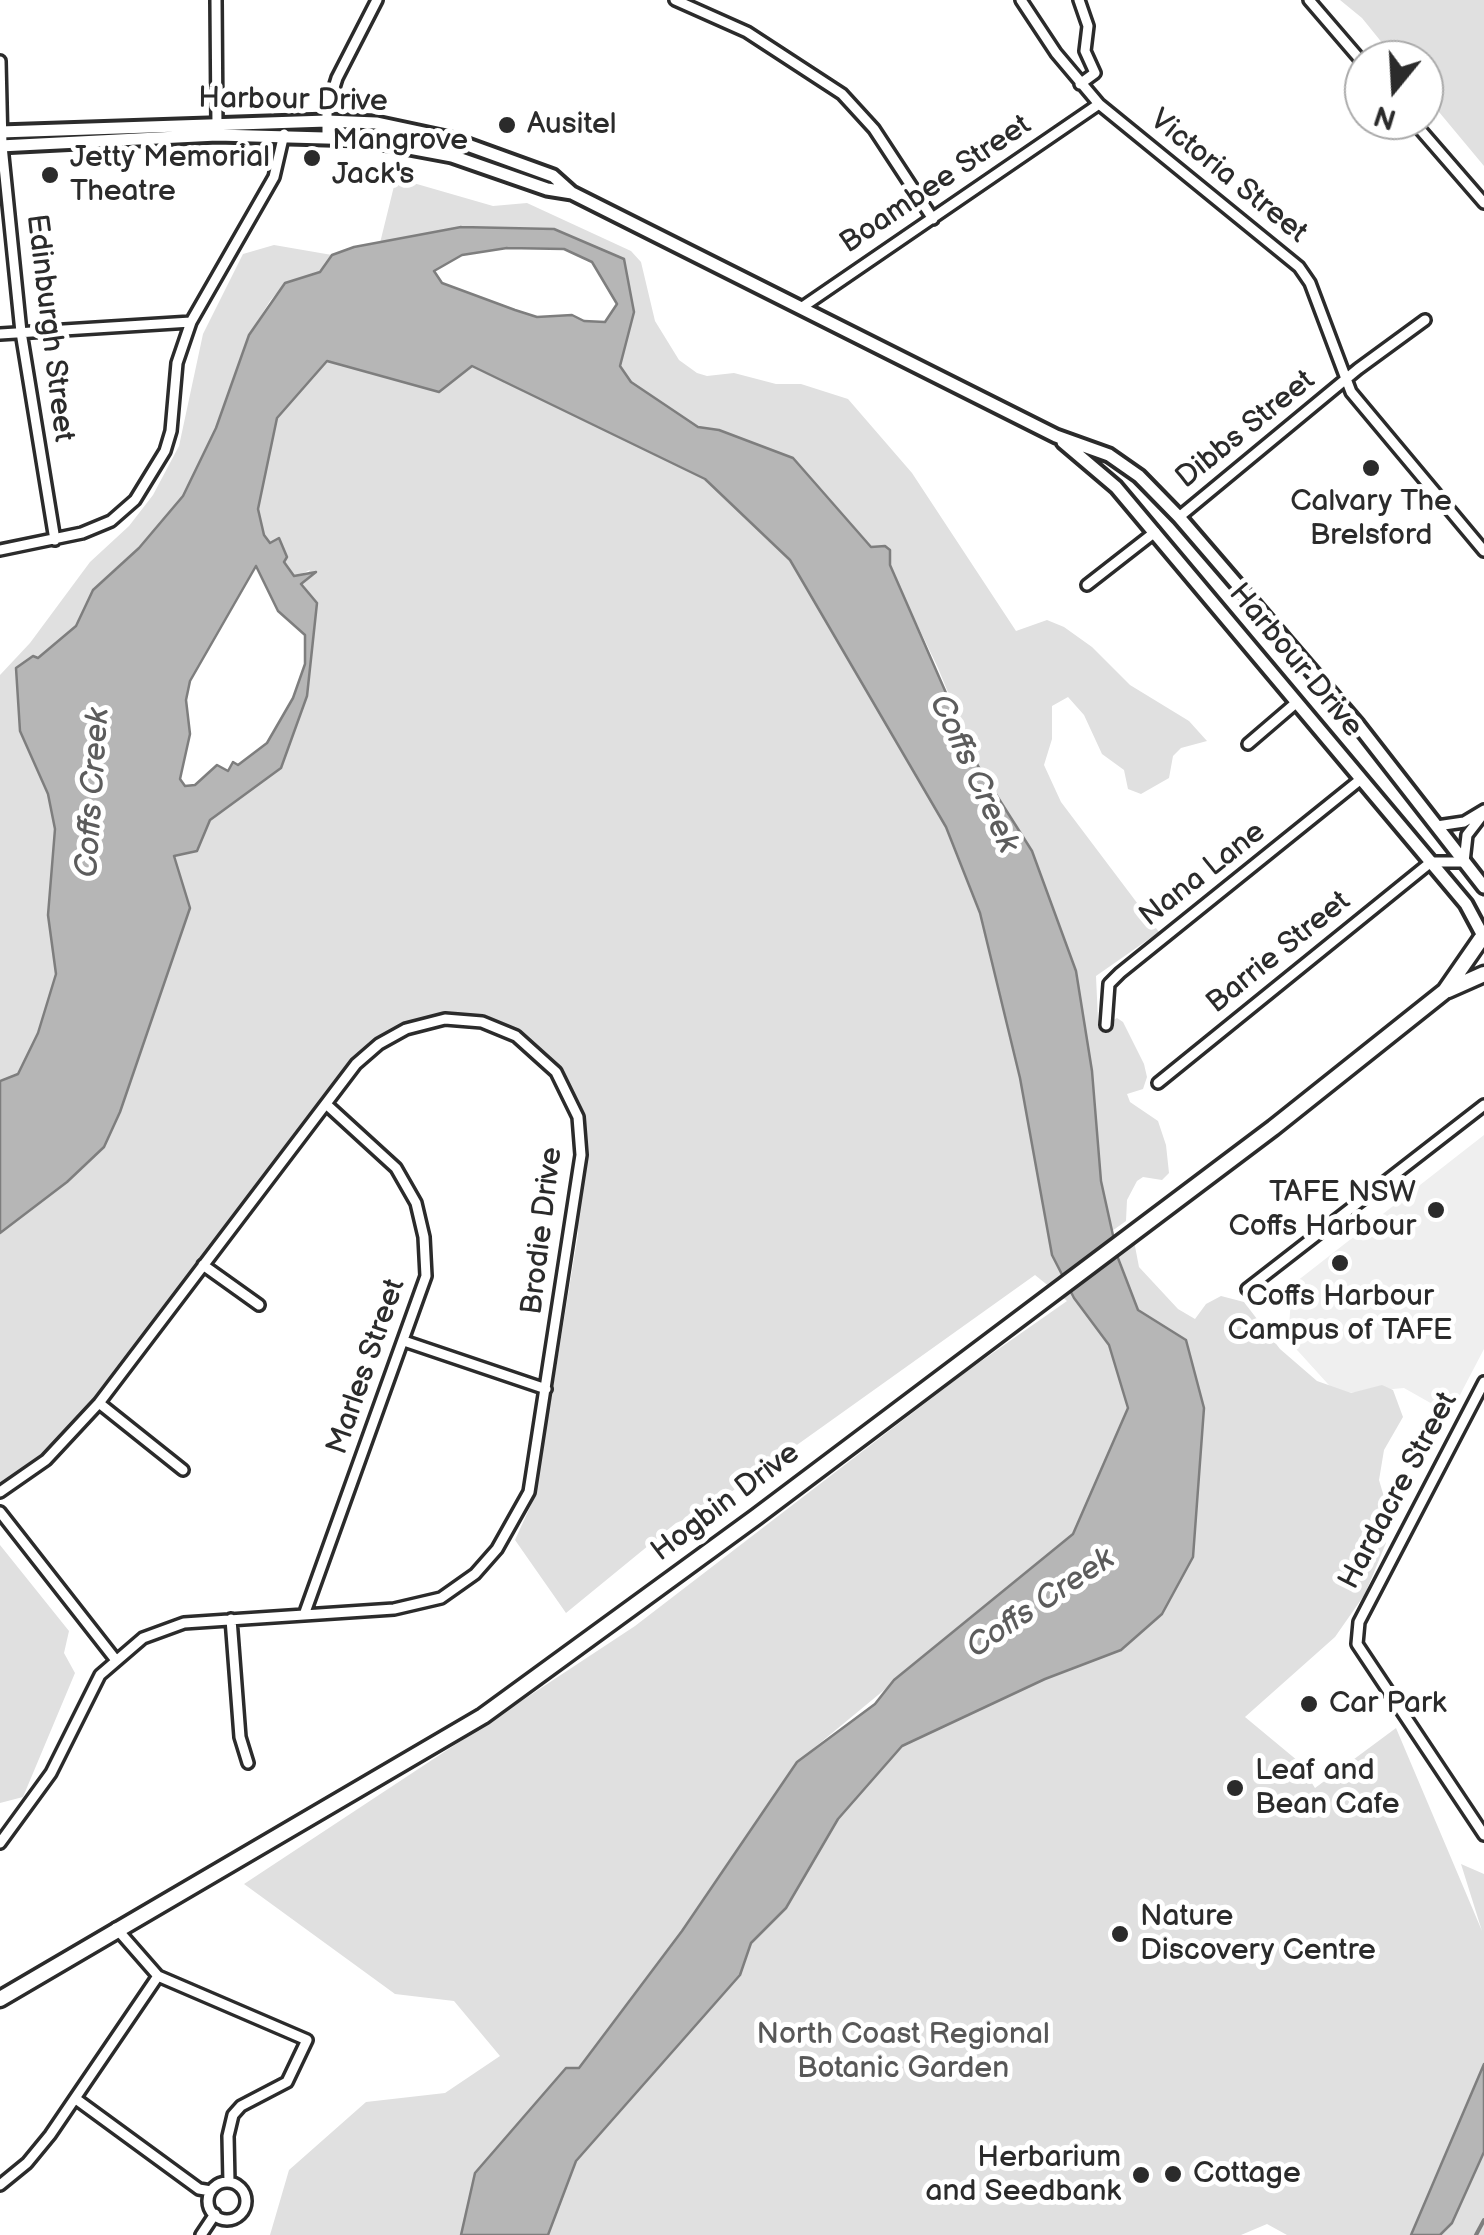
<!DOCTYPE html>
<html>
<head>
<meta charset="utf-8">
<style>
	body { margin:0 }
	#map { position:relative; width:1484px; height:2235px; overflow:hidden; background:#fff; font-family:"Balsamiq Sans",sans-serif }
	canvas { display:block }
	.north { position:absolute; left:1344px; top:40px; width:100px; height:100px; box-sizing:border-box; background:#fff; border:2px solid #aaa; border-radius:50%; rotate:198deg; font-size:28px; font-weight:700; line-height:40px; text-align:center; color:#2b2b2b }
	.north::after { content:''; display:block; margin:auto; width:35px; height:45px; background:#2b2b2b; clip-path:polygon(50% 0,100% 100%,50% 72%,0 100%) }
</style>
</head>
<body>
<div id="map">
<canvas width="1484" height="2235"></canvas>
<div class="north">N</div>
</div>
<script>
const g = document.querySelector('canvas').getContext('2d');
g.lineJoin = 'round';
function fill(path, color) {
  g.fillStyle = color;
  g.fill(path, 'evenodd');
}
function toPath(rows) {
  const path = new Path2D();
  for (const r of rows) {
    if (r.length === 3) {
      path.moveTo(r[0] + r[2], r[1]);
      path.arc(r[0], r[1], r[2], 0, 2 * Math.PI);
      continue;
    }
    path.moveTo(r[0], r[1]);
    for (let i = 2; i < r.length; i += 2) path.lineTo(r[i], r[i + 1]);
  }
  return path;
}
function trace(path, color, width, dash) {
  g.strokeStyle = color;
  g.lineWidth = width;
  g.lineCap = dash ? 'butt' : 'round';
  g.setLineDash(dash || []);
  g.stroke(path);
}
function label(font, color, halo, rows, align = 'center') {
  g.font = font + ' "Balsamiq Sans",sans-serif';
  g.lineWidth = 10;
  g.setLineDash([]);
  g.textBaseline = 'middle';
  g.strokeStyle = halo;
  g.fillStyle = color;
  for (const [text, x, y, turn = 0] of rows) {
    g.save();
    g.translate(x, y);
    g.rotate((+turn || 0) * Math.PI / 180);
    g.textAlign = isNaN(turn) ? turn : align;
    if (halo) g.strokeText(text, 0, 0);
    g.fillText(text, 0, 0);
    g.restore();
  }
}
const built = toPath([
	[1484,1135,1484,1349,1450,1414,1404,1388,1337,1394,1288,1340,1292,1285]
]);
const green = toPath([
	[1340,0,1484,0,1484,166,1424,94,1424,60,1396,60,1362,18],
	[396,178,493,206,527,203,631,251,641,262,655,321,679,360,697,373,707,376,734,373,776,384,801,384,848,399,912,473,1016,631,1047,620,1064,627,1092,647,1130,685,1189,721,1207,741,1181,748,1173,756,1169,778,1141,794,1128,789,1124,770,1102,754,1084,715,1068,697,1052,706,1052,739,1044,765,1061,802,1159,932,1096,976,1098,1020,1103,1026,1117,1018,1123,1022,1144,1064,1147,1077,1143,1089,1127,1094,1130,1102,1158,1121,1166,1145,1169,1173,1162,1180,1143,1177,1137,1181,1127,1200,1126,1221,1112,1231,1101,1181,1092,1071,1076,971,1032,851,978,766,938,668,880,547,871,547,793,458,719,430,698,427,631,382,620,366,634,312,623,258,554,229,380,243],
	[274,245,332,255,320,272,285,283,270,301,249,335,216,428,183,496,139,548,93,590,76,626,38,658,20,731,48,794,55,829,48,915,56,974,38,1033,18,1075,0,1081,0,675,30,643,90,562,129,526,153,495,179,446,203,334,243,254],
	[327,360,439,391,472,366,705,479,790,560,946,827,980,913,1020,1078,1052,1255,1074,1298,1109,1345,1128,1408,1073,1534,797,1762,682,1931,579,2068,566,2068,475,2173,461,2235,270,2235,289,2170,366,2102,445,2093,500,2056,454,2001,395,1994,244,1884,635,1626,967,1371,1067,1301,1035,1275,703,1512,676,1523,566,1613,515,1540,535,1496,578,1234,578,1117,542,1055,482,1022,445,1019,406,1029,356,1064,99,1403,27,1474,0,1484,0,1228,104,1147,120,1112,190,908,174,856,197,851,210,820,281,768,307,696,317,603,301,584,310,570,295,577,283,561,278,539,270,543,264,535,258,509,277,419],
	[1134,1241,1139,1267,1178,1309,1195,1319,1206,1304,1221,1296,1244,1302,1280,1349,1317,1381,1351,1393,1382,1385,1393,1390,1403,1417,1384,1450,1379,1480,1387,1507,1386,1543,1365,1594,1335,1637,1245,1717,1298,1761,1315,1788,1396,1728,1482,1931,1461,1864,1484,1874,1484,2065,1413,2235,1287,2235,1267,2224,1241,2235,548,2235,576,2161,740,1975,751,1943,786,1908,838,1819,902,1746,1045,1679,1121,1650,1163,1614,1193,1557,1186,1340,1138,1310,1118,1254],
	[0,1545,69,1631,64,1653,75,1673,23,1797,0,1803],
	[1484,2152,1484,2235,1440,2235,1452,2223]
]);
const water = toPath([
	[461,227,554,229,624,259,634,312,620,366,631,382,698,427,719,430,793,458,871,547,885,546,890,550,890,565,978,766,1032,851,1076,971,1092,1071,1101,1181,1118,1258,1138,1310,1186,1340,1204,1408,1193,1557,1162,1614,1121,1650,1045,1679,902,1746,838,1819,786,1908,751,1943,740,1975,576,2161,548,2235,461,2235,475,2173,566,2068,579,2068,682,1931,797,1762,875,1704,894,1680,1073,1534,1128,1408,1109,1345,1074,1298,1052,1255,1020,1078,980,913,946,827,790,560,705,479,472,366,439,392,327,361,277,418,258,509,264,535,270,543,279,538,287,557,284,562,294,576,316,572,301,584,317,603,307,696,281,768,210,820,197,851,174,856,190,908,120,1112,104,1147,67,1182,0,1233,0,1081,18,1074,38,1033,56,974,48,915,55,829,48,794,20,731,16,668,33,656,38,658,76,626,93,590,139,548,183,496,216,428,249,335,285,283,320,272,332,255,354,247,461,227],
	[507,248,564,249,592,262,617,304,605,322,584,321,572,315,537,317,515,310,442,283,434,271,462,255,507,248],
	[256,566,278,611,305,635,305,664,293,698,267,743,238,765,233,762,228,771,217,765,195,785,185,786,180,779,190,734,186,700,190,681,256,566],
	[1484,2064,1484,2152,1452,2223,1440,2235,1411,2235,1484,2064]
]);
const stream = toPath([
	[1476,2235,1484,2220]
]);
const minor = toPath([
	[216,0,217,127],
	[675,0,747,32,842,94,874,129,933,219],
	[1021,0,1056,53,1099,104,1299,267,1310,283,1351,392,1484,551],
	[1079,0,1088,26,1085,51,1095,73,1080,84],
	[1309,0,1364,64],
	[0,61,2,146,21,332,55,540],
	[1412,120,1484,203],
	[327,137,327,110,337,78,377,0],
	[801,308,1099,104],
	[0,334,191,322],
	[1179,517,1358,369,1425,320],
	[0,550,82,533,111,521,135,500,165,451,171,431,177,363,191,322,274,177,284,134],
	[1087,585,1155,532],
	[1248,744,1297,702],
	[1437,826,1464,822,1484,810],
	[1106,1025,1109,984,1120,973,1361,779],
	[1158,1083,1431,862,1464,862,1467,835,1484,813],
	[203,1265,259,1305],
	[1247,1289,1484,1105],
	[404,1341,546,1389],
	[1484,1382,1359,1622,1357,1644,1484,1835],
	[99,1403,183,1470],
	[0,1492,46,1460,99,1403,356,1064,379,1044,406,1029,445,1019,482,1022,516,1036,556,1072,578,1117,581,1155,529,1492,497,1549,475,1574,441,1598,394,1609,184,1623,143,1638,100,1675,51,1773,0,1843],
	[0,1512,115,1659],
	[304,1615,426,1276,424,1237,416,1203,396,1168,326,1104],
	[231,1619,240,1737,248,1763],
	[116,1928,158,1976,307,2040,287,2082,241,2106,233,2115,228,2136,229,2182],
	[76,2099,199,2189,211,2191],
	[227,2201,19],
	[0,2185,27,2163,50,2135,158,1976],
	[201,2235,215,2214]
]);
const tertiary = toPath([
	[0,132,327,121,376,123,451,139,553,176,572,193,1056,436,1109,455,1139,476,1179,517,1358,725,1484,887],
	[0,146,217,135,361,139,452,156,547,189,572,193],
	[1063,442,1116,487,1466,904,1481,932]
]);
const secondary = toPath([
	[1448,990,1484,974],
	[0,1999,483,1716,756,1517,1273,1128,1445,991,1481,939]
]);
const markers = [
	[507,125,10,"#2b2b2b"],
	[312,158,10,"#2b2b2b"],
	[50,175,10,"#2b2b2b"],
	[1371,468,10,"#2b2b2b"],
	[1436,1210,10,"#2b2b2b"],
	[1340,1263,10,"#2b2b2b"],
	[1309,1704,10,"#2b2b2b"],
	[1235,1788,10,"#2b2b2b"],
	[1120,1934,10,"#2b2b2b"],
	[1173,2174,10,"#2b2b2b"],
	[1141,2175,10,"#2b2b2b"]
];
const streetNames = [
	["Harbour Drive",293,101,1],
	["Victoria Street",1228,177,39],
	["Boambee Street",936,185,-34],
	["Edinburgh Street",49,328,83],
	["Dibbs Street",1246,430,-39],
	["Harbour Drive",1295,661,50],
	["Nana Lane",1203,875,-38],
	["Barrie Street",1279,953,-39],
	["Brodie Drive",543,1231,-83],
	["Marles Street",367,1367,-71],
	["Hardacre Street",1399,1491,-62],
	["Hogbin Drive",726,1503,-37]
];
const poiNames = [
	["Ausitel",527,125],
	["Mangrove",332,141],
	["Jack's",332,175],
	["Jetty Memorial",70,158],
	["Theatre",70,192],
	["Calvary The",1371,502,"center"],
	["Brelsford",1371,536,"center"],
	["TAFE NSW",1416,1193,"right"],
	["Coffs Harbour",1416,1227,"right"],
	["Coffs Harbour",1340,1297,"center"],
	["Campus of TAFE",1340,1331,"center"],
	["Car Park",1329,1704],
	["Leaf and",1255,1771],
	["Bean Cafe",1255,1805],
	["Nature",1140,1917],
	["Discovery Centre",1140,1951],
	["Herbarium",1121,2158,"right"],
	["and Seedbank",1121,2192,"right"],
	["Cottage",1193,2174]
];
const parkNames = [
	["North Coast Regional",903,2035],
	["Botanic Garden",903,2069]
];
const waterNames = [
	["Coffs Creek",973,774,65],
	["Coffs Creek",94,793,-86],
	["Coffs Creek",1041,1604,-34]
];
fill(built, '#efefef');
fill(green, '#e0e0e0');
fill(water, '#b6b6b6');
trace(water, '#7e7e7e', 2.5);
trace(stream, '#7e7e7e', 4);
trace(minor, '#2b2b2b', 16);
trace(tertiary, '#2b2b2b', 19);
trace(secondary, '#2b2b2b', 21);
trace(minor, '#fff', 9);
trace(tertiary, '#fff', 11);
trace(secondary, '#fff', 14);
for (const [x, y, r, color] of markers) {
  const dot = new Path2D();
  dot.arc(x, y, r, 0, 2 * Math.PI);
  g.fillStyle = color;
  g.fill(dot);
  trace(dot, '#fff', 4);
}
label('30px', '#2b2b2b', '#fff', streetNames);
label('30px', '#2b2b2b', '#fff', poiNames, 'left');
label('30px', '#585858', '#fff', parkNames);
label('italic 32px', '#5c5c5c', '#fff', waterNames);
</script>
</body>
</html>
